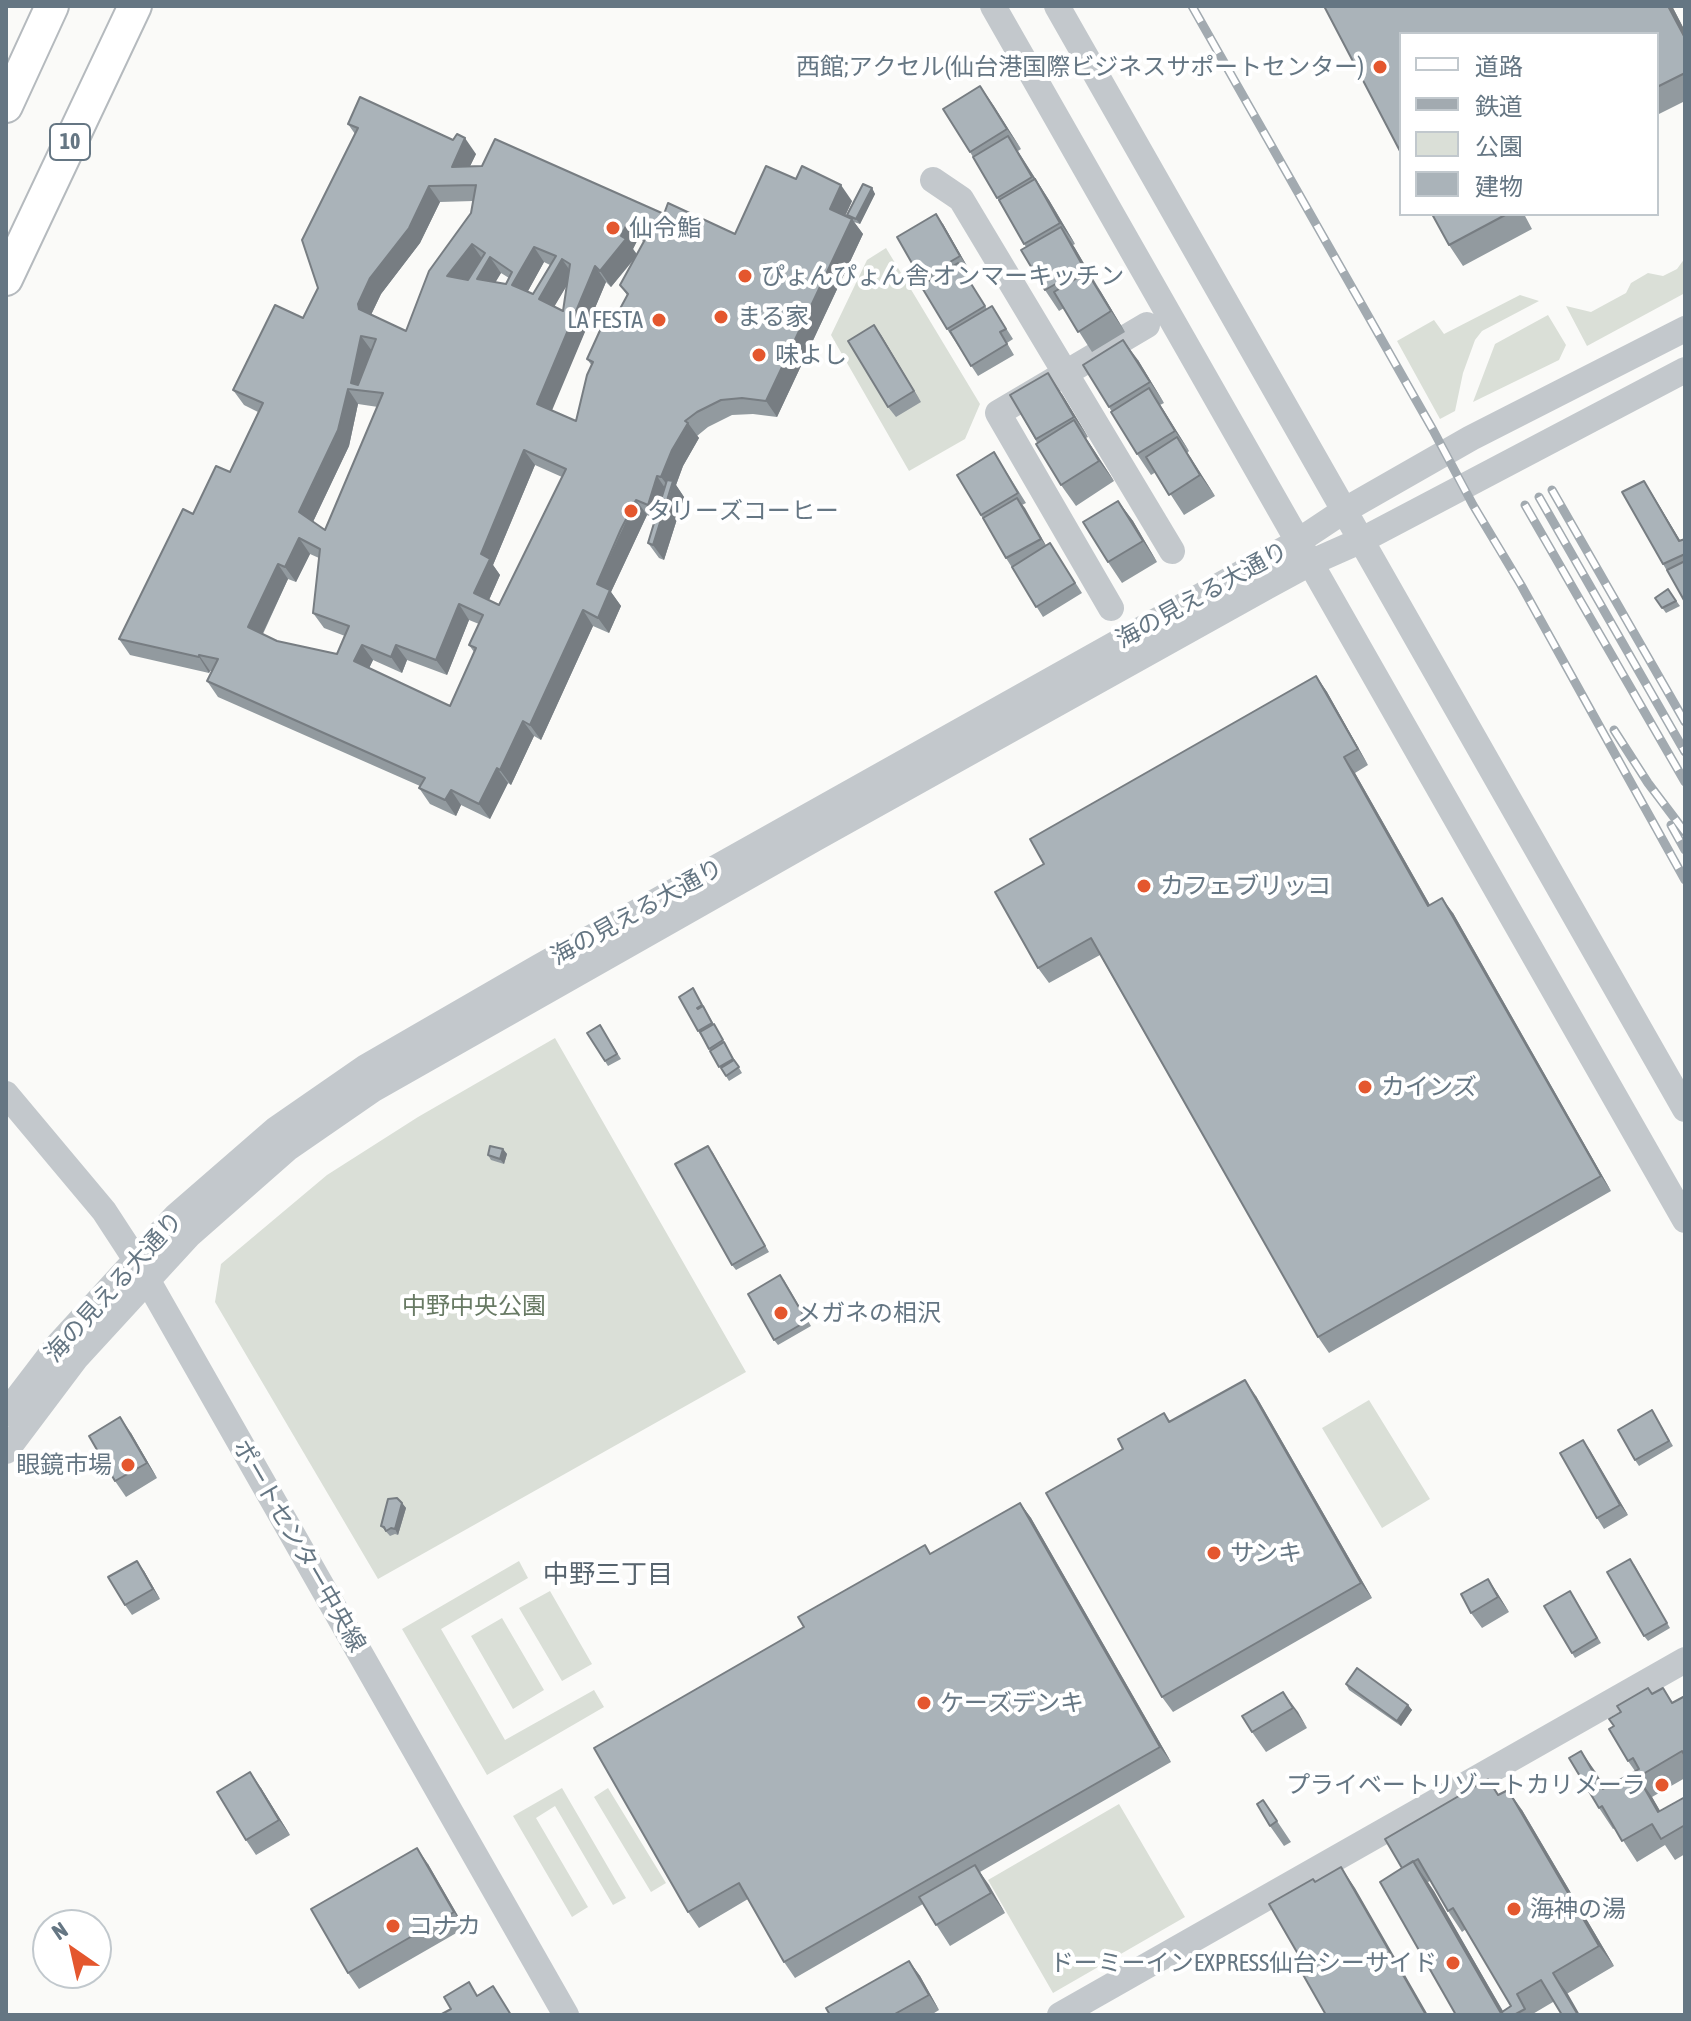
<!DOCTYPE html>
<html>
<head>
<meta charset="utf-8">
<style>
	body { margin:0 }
	#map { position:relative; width:1691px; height:2021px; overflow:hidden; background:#fafaf8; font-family:"Asap Condensed","Noto Sans JP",sans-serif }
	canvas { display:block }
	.frame { position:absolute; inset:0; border:8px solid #657683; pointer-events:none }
	.legend { position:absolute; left:1399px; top:32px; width:260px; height:184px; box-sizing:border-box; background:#fff; border:2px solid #c1c8cd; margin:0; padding:10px 14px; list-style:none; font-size:24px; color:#657683 }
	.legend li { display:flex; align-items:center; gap:16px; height:40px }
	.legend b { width:40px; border:2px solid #c1c8cd }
	.north { position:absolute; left:32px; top:1909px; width:80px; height:80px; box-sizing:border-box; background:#fff; border:2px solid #c1c8cd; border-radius:50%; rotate:326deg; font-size:22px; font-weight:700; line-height:32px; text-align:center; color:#657683 }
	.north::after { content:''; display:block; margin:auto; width:28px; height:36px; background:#e4572e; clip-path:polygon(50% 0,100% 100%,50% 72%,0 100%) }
</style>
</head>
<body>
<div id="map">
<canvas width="1691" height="2021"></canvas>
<div class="frame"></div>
<ul class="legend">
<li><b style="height:10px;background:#fff"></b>道路</li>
<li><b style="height:10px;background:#a2aab0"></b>鉄道</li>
<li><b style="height:22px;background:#dadfd7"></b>公園</li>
<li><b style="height:22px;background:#aab3b9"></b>建物</li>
</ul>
<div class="north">N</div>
</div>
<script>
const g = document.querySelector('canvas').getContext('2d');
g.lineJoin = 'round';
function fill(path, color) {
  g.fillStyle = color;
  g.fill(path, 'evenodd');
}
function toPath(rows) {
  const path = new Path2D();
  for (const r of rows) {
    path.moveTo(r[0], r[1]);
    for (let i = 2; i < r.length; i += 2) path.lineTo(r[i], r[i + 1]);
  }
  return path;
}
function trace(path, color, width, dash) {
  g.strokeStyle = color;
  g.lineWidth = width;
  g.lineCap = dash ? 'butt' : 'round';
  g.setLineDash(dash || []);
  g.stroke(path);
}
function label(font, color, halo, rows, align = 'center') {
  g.font = font + ' "Asap Condensed","Noto Sans JP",sans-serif';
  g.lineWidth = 8;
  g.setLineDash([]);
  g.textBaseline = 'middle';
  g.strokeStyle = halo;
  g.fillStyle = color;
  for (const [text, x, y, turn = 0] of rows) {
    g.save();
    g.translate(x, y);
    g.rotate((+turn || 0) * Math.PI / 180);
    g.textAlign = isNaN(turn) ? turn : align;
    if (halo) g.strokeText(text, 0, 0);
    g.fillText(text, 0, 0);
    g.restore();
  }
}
const green = toPath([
	[886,248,980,404,965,439,909,471,831,335,867,260],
	[1685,258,1685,293,1587,346,1566,306,1591,312,1626,293,1631,283,1648,273,1663,276,1677,269],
	[1520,295,1539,301,1482,331,1475,340,1463,373,1455,411,1440,419,1397,341,1434,320,1444,334],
	[1548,315,1566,345,1559,360,1473,402,1495,344],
	[555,1038,746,1372,378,1579,215,1302,221,1264,327,1175,418,1117],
	[1369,1400,1430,1499,1382,1528,1322,1428],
	[519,1561,528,1578,441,1629,505,1740,594,1690,604,1707,487,1775,402,1629],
	[550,1591,592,1664,562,1681,519,1608],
	[502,1618,544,1690,513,1709,471,1636],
	[562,1788,626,1898,613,1905,555,1806,536,1818,588,1907,572,1917,513,1816],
	[608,1788,666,1883,651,1892,594,1797],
	[1119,1804,1185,1917,1053,1993,988,1880]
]);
const minor = toPath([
	[993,6,1685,1220],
	[1057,6,1685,1109],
	[933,180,961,199,1172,551],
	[1111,608,998,413,1147,325],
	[6,1094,104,1211,136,1260,566,2015],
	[6,1413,58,1345,176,1216,275,1130,366,1067,539,967,1297,542,1345,510,1471,438,1685,329],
	[6,1451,76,1358,189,1235,288,1148,372,1090,816,838,1268,586,1310,563,1362,540,1685,370],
	[1060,2015,1685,1660]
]);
const major = toPath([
	[6,106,52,6],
	[6,279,135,6]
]);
const rail = toPath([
	[1192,6,1433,430,1473,505,1521,585,1685,880],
	[1552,490,1685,722],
	[1539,497,1685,752],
	[1525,505,1685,782],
	[1614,730,1648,783,1685,832],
	[1671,825,1685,850]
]);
const wall = toPath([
	[1324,6,1672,6,1685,31,1685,101,1657,115,1657,34],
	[980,86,1021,149,1018,151,1049,200,1075,244,1073,245,1125,332,1092,352,1064,308,1059,311,1045,290,1026,247,970,152],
	[348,124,476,154,470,166,664,214,735,234,796,179,852,201,845,216,849,218,847,215,872,188,875,194,860,224,854,222,863,234,777,417,753,414,732,415,708,427,697,436,699,438,683,466,676,485,684,497,664,560,659,558,648,543,655,519,647,515,611,592,621,606,609,633,593,626,541,740,534,736,511,785,508,783,490,819,461,805,456,816,430,804,419,788,420,786,218,697,207,681,212,671,210,671,209,673,130,655,119,639,193,514,230,472,258,412,244,405,233,390,303,318,318,288,355,134],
	[473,201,471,213,406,331,371,315,381,294,420,243,440,202],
	[638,239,644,242,637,254,633,249],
	[636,257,620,285,627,295,615,318,599,325,601,328,587,359,592,366,576,421,551,410,606,282,611,287],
	[544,262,550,265,533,294,528,291],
	[501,273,509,278,506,284,495,282],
	[567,285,563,311,554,306],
	[358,404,378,407,325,530,313,522,349,446],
	[535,465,562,477,499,605,489,600,500,575,493,565],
	[310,554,319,558,313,613,324,628,345,636,337,654,277,641,263,634,288,579,296,582],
	[469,620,479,624,469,645,474,652,450,706,369,668,373,660,402,673,407,660,447,675],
	[1432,214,1524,214,1532,229,1463,266,1449,245],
	[943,224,967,266,962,269,987,309,992,306,1013,339,1007,343,1014,355,978,376,947,329,921,279],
	[881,335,921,402,896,417,888,407],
	[1138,360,1164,403,1160,405,1189,451,1187,453,1215,496,1184,515,1156,472,1151,475,1137,454,1109,407],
	[1062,394,1088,437,1086,438,1114,481,1076,506,1061,485,1010,395],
	[994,452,1026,503,1022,505,1046,546,1057,554,1082,593,1043,617,1006,558,957,475],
	[1651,492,1680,540,1685,539,1685,602,1663,564],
	[1118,501,1133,521,1157,562,1122,583,1108,562],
	[1668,589,1680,606,1666,613,1655,598],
	[1316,676,1327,692,1368,765,1355,773,1430,905,1453,913,1611,1191,1329,1353,1318,1337,1100,955,1049,983,1038,968,1044,864],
	[693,988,742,1073,729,1081,698,1031],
	[600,1025,621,1059,608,1066,587,1033],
	[503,1149,507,1154,504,1164,491,1160,488,1155],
	[712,1151,769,1252,736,1270,732,1265],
	[784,1280,811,1326,778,1345,774,1340],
	[1256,1396,1372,1598,1173,1712,1162,1697,1123,1449,1164,1413,1170,1421],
	[1655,1415,1673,1446,1639,1466,1635,1460],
	[131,1433,157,1478,126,1497,115,1481],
	[1583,1440,1628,1515,1604,1529,1597,1518],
	[402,1503,406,1508,398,1535,395,1534,390,1536,381,1526],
	[1020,1503,1031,1518,1171,1762,980,1872,1005,1913,950,1946,923,1904,795,1978,784,1962,748,1899,699,1928,688,1912,931,1554],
	[1634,1564,1670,1628,1648,1641,1644,1636],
	[144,1571,160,1599,132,1615,125,1605],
	[1488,1579,1509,1612,1482,1628,1471,1613],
	[1574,1597,1601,1643,1575,1658,1572,1653],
	[1346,1684,1408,1705,1412,1710,1401,1726,1349,1690],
	[1663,1688,1673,1703,1685,1696,1685,1778,1652,1797,1660,1811,1685,1797,1685,1854,1675,1860,1665,1845,1637,1862,1615,1828,1613,1829,1599,1808,1595,1771,1605,1788,1635,1771,1628,1761,1614,1726,1653,1694],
	[1283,1692,1307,1728,1266,1752,1252,1732],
	[1488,1779,1499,1795,1522,1810,1614,1966,1531,2015,1456,2015,1402,1868],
	[1430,1881,1448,1911,1462,1932,1466,1929,1511,2006,1503,2011,1428,1882],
	[261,1788,290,1835,256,1855,246,1840],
	[1263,1800,1291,1842,1284,1846,1270,1826],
	[428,1864,465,1928,359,1989,348,1973],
	[909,1961,920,1976,939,2010,931,2015,830,2015]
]);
const shadedWall = toPath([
	[1668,6,1672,6,1685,31,1685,38],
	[980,86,994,106,1021,149,1007,129],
	[1008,136,1049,200,1075,244,1060,223],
	[465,138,476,154,462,183,452,167],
	[841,185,852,201,841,225,830,209],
	[429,186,440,202,420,243,381,294,369,319,359,309,358,304,370,278],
	[872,188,875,194,860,224,856,219],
	[936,214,943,224,967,266,960,256],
	[852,219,863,234,777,417,766,401],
	[627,224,638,239,633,249,637,255,611,287,600,271],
	[1061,227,1075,248,1098,288,1084,268],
	[472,244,483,260,458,292,447,276],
	[534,247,544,262,523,300,512,285],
	[490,257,501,273,488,295,477,279],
	[562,259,573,275,550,314,539,299],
	[595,266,606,282,548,420,537,404],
	[1087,272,1101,292,1125,332,1111,311],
	[874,325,881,335,921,402,914,391],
	[361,336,372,351,363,391,351,383],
	[1123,340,1138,360,1164,403,1150,382],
	[1048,373,1062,394,1088,437,1074,417],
	[1149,388,1163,409,1189,451,1175,431],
	[348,389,358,404,349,446,310,528,299,512],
	[1074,420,1088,441,1114,481,1099,461],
	[688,423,699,438,683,466,676,485,684,497,664,560,653,545,671,490,661,477,672,450],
	[1177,437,1191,458,1215,496,1200,475],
	[524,450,535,465,493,565,500,575,485,609,474,593,481,554],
	[657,476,667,491,659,520,648,505],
	[1644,481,1651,492,1685,549,1679,541],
	[1017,498,1025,508,1048,549,1041,539],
	[636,500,647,515,611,592,621,606,609,633,598,618,597,584],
	[1118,501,1133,521,1157,562,1143,541],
	[299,538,310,554,296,582,285,567],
	[278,564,288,579,258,643,248,627],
	[459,604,469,620,447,675,436,660],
	[583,610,593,626,541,740,530,725],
	[362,645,373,660,365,677,354,661],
	[396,645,407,660,402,673,391,657],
	[199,655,210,671,209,673,199,657],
	[1316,676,1327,692,1368,765,1358,749],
	[523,721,534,736,511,785,500,770],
	[1344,757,1355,773,1439,921,1428,906],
	[497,768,508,783,490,819,479,804],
	[451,790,461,805,456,816,445,800],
	[1442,898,1453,913,1611,1191,1601,1176],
	[503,1149,507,1154,504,1164,500,1159],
	[1245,1380,1256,1396,1372,1598,1361,1583],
	[120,1417,131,1433,157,1478,147,1463],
	[1583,1440,1590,1450,1628,1515,1620,1505],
	[402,1503,406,1508,398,1535,395,1529],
	[1020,1503,1031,1518,1171,1762,1160,1747],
	[137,1561,144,1571,160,1599,153,1589],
	[1488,1579,1498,1594,1509,1612,1498,1597],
	[1283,1692,1298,1712,1307,1728,1293,1708],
	[1408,1705,1412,1710,1401,1726,1397,1721],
	[1581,1751,1595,1771,1618,1810,1603,1789],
	[250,1772,261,1788,290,1835,279,1820],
	[1638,1777,1652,1797,1673,1833,1658,1812],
	[1508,1790,1522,1810,1614,1966,1599,1946],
	[417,1848,428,1864,465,1928,454,1912],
	[1413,1861,1434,1891,1505,2015,1502,2015],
	[975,1865,989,1885,1005,1913,991,1893],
	[1341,1867,1355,1888,1428,2015,1426,2015],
	[909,1961,920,1976,939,2010,929,1995],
	[1553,1973,1568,1994,1580,2015,1578,2015]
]);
const building = toPath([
	[1324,6,1668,6,1685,38,1685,73,1657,87,1657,34,1401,34,1401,153,1324,6],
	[980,86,1007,129,970,152,943,109,980,86],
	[360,97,453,140,457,134,465,138,452,167,482,166,495,139,664,214,668,203,735,234,766,166,796,179,802,166,841,185,830,209,852,219,766,401,742,398,721,400,697,412,685,421,688,423,672,450,661,477,657,476,648,505,636,500,621,529,597,584,610,590,598,618,583,610,530,725,523,721,500,770,497,768,479,804,451,790,445,800,419,788,425,778,207,681,218,659,199,655,199,657,119,639,183,509,193,514,216,466,230,472,263,403,233,390,275,305,303,318,318,288,302,240,358,128,348,124,360,97],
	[476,185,471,213,429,271,406,331,359,309,358,304,370,278,409,228,429,186,476,185],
	[627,224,648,234,620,285,628,294,615,318,605,313,599,325,602,326,587,359,593,362,587,375,576,421,537,404,595,266,600,271,626,239,621,236,627,224],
	[472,244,485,253,468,280,447,276,472,244],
	[534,247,556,256,533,294,512,285,534,247],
	[490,257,512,272,506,284,477,279,490,257],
	[562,259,570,264,563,311,539,299,562,259],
	[361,336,376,339,358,385,351,383,361,336],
	[348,389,383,393,325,530,299,512,338,430,348,389],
	[524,450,566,469,499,605,474,593,490,559,481,554,524,450],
	[299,538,320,549,313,613,349,626,337,654,277,641,248,627,278,564,285,567,299,538],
	[459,604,483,615,469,645,476,648,450,706,354,661,362,645,391,657,396,645,436,660,459,604],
	[1008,136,1032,177,997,198,973,157,1008,136],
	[1035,179,1060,223,1024,244,999,200,1035,179],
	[863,184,872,188,856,219,847,215,863,184],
	[936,214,960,256,921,279,897,237,936,214],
	[1432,214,1507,214,1449,245,1432,214],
	[1061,227,1084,268,1045,290,1021,250,1061,227],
	[958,263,985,306,947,329,921,286,958,263],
	[1087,272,1111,311,1078,332,1054,292,1087,272],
	[992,306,1006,329,1000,332,1007,344,971,366,950,331,992,306],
	[874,325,914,391,888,407,848,341,874,325],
	[1123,340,1150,382,1109,407,1083,365,1123,340],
	[1048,373,1074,417,1036,439,1010,395,1048,373],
	[1149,388,1175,431,1137,454,1111,412,1149,388],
	[1074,420,1099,461,1061,485,1036,444,1074,420],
	[1177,437,1200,475,1169,495,1146,457,1177,437],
	[994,452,1018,493,981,515,957,475,994,452],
	[667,480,673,481,653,545,648,543,667,480],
	[1644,481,1679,541,1685,539,1685,554,1663,564,1622,492,1644,481],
	[1017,498,1041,539,1006,558,983,518,1017,498],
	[1118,501,1143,541,1108,562,1083,522,1118,501],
	[1050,543,1075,583,1036,607,1012,567,1050,543],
	[1685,561,1685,602,1667,570,1685,561],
	[1668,589,1676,601,1662,608,1655,598,1668,589],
	[1316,676,1358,749,1344,757,1428,906,1442,898,1601,1176,1318,1337,1091,938,1038,968,995,892,1044,864,1030,839,1316,676],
	[693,988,702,1005,697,1008,698,1009,703,1006,712,1023,698,1031,679,997,693,988],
	[714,1024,723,1040,709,1049,700,1032,714,1024],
	[600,1025,617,1054,605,1061,587,1033,600,1025],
	[724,1042,733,1059,719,1067,710,1051,724,1042],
	[734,1060,739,1067,726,1076,721,1068,734,1060],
	[490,1146,503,1149,500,1159,488,1155,490,1146],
	[708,1146,765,1246,732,1265,675,1164,708,1146],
	[780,1275,807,1321,774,1340,748,1294,780,1275],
	[1245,1380,1361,1583,1162,1697,1046,1493,1123,1449,1118,1439,1164,1413,1169,1422,1245,1380],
	[1652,1410,1669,1441,1635,1460,1618,1430,1652,1410],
	[120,1417,147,1463,115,1481,89,1436,120,1417],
	[1583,1440,1620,1505,1597,1518,1560,1453,1583,1440],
	[397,1498,402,1503,395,1529,391,1528,386,1531,384,1527,381,1526,388,1499,397,1498],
	[1020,1503,1160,1747,784,1962,739,1883,688,1912,594,1748,804,1627,798,1617,925,1545,930,1554,1020,1503],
	[1630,1559,1667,1623,1644,1636,1607,1572,1630,1559],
	[137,1561,153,1589,125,1605,108,1577,137,1561],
	[1488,1579,1498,1597,1471,1613,1461,1594,1488,1579],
	[1570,1591,1597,1638,1572,1653,1544,1606,1570,1591],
	[1357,1668,1408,1705,1397,1721,1346,1684,1357,1668],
	[1648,1688,1652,1694,1663,1688,1672,1703,1685,1696,1685,1756,1682,1751,1638,1777,1658,1812,1685,1797,1685,1825,1661,1839,1652,1824,1622,1841,1602,1806,1599,1808,1569,1758,1581,1751,1603,1789,1639,1769,1633,1758,1628,1761,1609,1729,1614,1726,1609,1719,1621,1712,1617,1706,1648,1688],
	[1283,1692,1293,1708,1252,1732,1242,1716,1283,1692],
	[250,1772,279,1820,246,1840,217,1792,250,1772],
	[1488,1779,1498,1795,1508,1790,1599,1946,1553,1973,1578,2015,1562,2015,1541,1980,1517,1994,1525,2009,1514,2015,1503,2015,1502,2012,1511,2006,1453,1908,1448,1911,1418,1859,1402,1868,1385,1839,1488,1779],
	[1263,1800,1277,1821,1270,1826,1257,1804,1263,1800],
	[417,1848,454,1912,348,1973,311,1909,417,1848],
	[1413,1861,1502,2015,1456,2015,1380,1882,1413,1861],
	[975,1865,991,1893,936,1925,919,1897,975,1865],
	[1341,1867,1426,2015,1326,2015,1293,1957,1298,1954,1269,1904,1313,1879,1315,1882,1341,1867],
	[909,1961,929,1995,893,2015,830,2015,826,2008,909,1961],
	[469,1982,477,1996,493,1986,511,2015,440,2015,451,2009,444,1997,469,1982]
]);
const markers = [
	[1380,67,8,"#e4572e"],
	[613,228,8,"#e4572e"],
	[745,276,8,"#e4572e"],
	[721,317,8,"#e4572e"],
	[659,320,8,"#e4572e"],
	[759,355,8,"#e4572e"],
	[631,511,8,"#e4572e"],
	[1144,886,8,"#e4572e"],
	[1365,1087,8,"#e4572e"],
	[781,1313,8,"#e4572e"],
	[128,1465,8,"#e4572e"],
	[1214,1553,8,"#e4572e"],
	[924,1703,8,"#e4572e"],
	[1662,1785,8,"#e4572e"],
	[1514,1909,8,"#e4572e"],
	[393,1926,8,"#e4572e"],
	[1453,1963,8,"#e4572e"]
];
const shields = [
	[70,142,40]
];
const shieldNames = [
	["10",70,142]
];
const poiNames = [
	["西館;アクセル(仙台港国際ビジネスサポートセンター)",1364,67,"right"],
	["仙令鮨",629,228],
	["ぴょんぴょん舎 オンマーキッチン",761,276],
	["まる家",737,317],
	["LA FESTA",643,320,"right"],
	["味よし",775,355],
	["タリーズコーヒー",647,511],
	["カフェ ブリッコ",1160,886],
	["カインズ",1381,1087],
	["メガネの相沢",797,1313],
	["眼鏡市場",112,1465,"right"],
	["サンキ",1230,1553],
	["ケーズデンキ",940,1703],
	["プライベートリゾートカリメーラ",1646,1785,"right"],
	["海神の湯",1530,1909],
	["コナカ",409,1926],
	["ドーミーインEXPRESS仙台シーサイド",1437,1963,"right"]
];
const streetNames = [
	["海の見える大通り",1202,595,-29],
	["海の見える大通り",637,912,-29],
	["海の見える大通り",114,1287,-48],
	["ポートセンター中央線",299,1546,60]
];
const parkNames = [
	["中野中央公園",474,1306]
];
const neighbourhoodNames = [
	["中野三丁目",608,1575]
];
fill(green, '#dadfd7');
trace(major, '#b5babe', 36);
trace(minor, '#c3c8cc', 26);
trace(major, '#fff', 32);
trace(rail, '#a2aab0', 9);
trace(rail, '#fff', 6, [18]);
fill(wall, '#929a9f');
fill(shadedWall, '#777d82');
fill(building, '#aab3b9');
trace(building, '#777d82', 2);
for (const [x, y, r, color] of markers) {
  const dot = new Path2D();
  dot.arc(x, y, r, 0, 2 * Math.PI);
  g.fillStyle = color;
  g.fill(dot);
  trace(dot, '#fff', 3);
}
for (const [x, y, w] of shields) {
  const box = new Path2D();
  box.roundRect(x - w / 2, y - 18, w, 36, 6);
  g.fillStyle = '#fff';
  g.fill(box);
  trace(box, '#657683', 2);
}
label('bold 22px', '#657683', null, shieldNames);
label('24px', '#657683', '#fff', poiNames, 'left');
label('24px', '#657683', '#fff', streetNames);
label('24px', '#687a64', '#fff', parkNames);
label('26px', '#57646e', '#fff', neighbourhoodNames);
</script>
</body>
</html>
